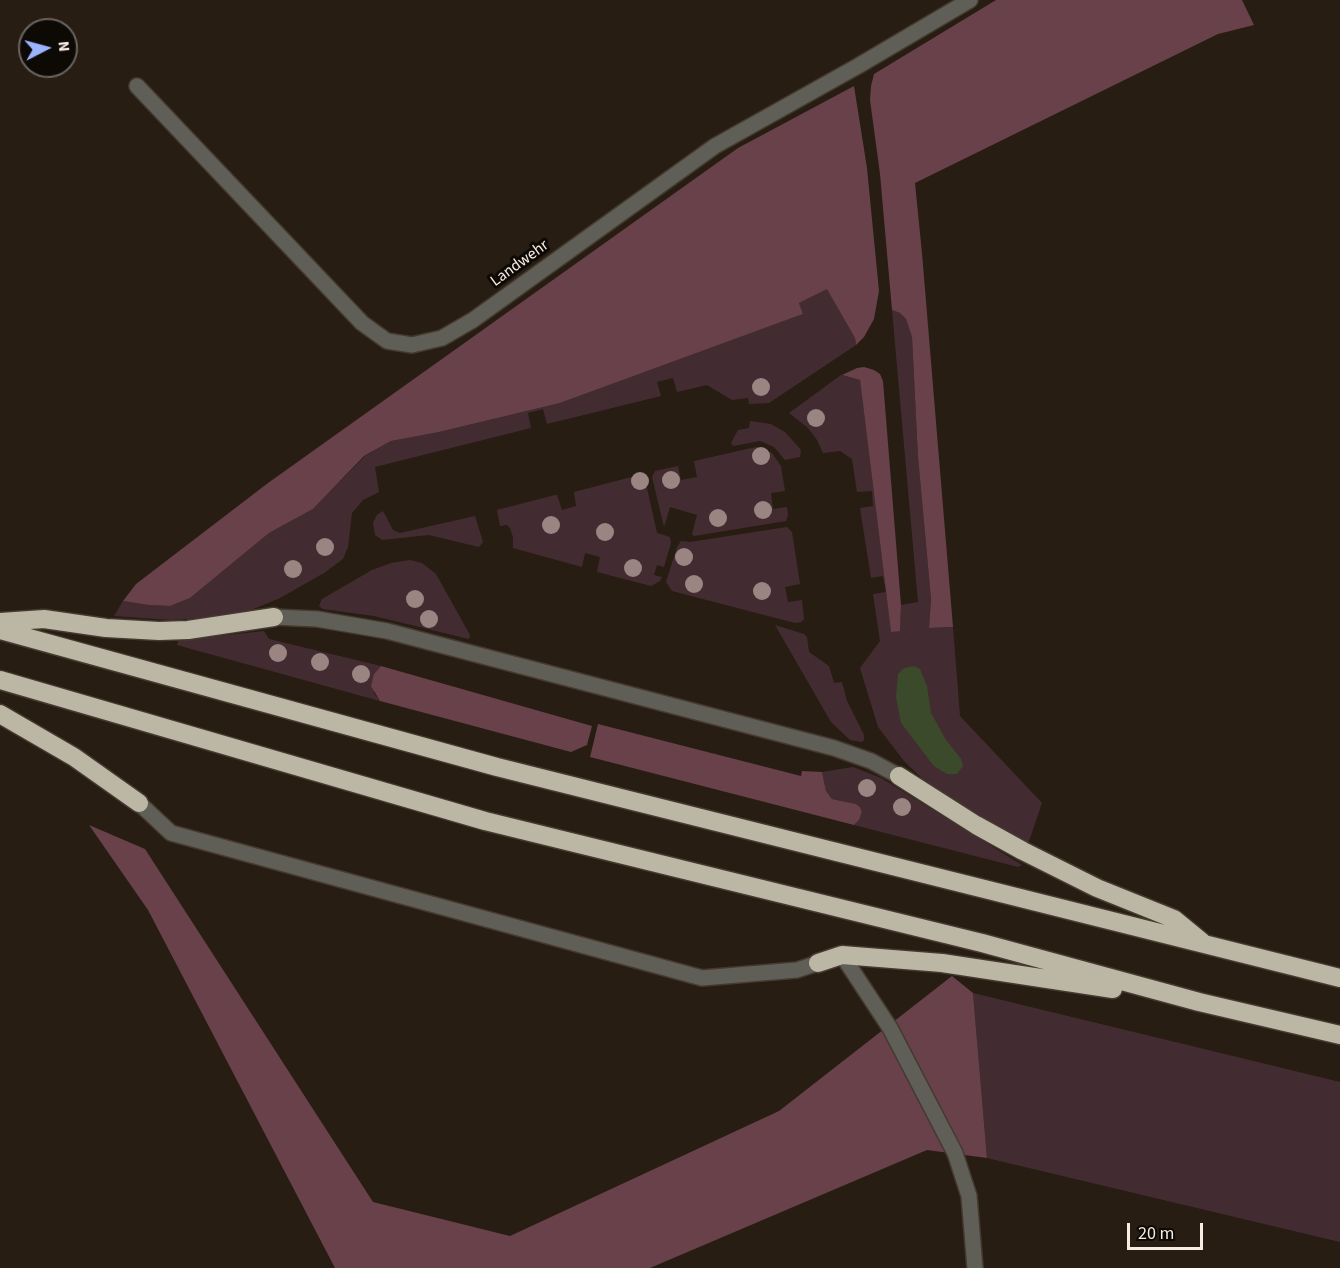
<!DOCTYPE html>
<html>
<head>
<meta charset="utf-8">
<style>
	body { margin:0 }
	#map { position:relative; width:1340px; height:1268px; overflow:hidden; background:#281d12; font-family:"Source Sans 3",sans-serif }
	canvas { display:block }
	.north { position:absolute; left:18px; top:18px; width:60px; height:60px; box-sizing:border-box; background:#0d0905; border:2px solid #6a645f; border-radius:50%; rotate:84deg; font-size:16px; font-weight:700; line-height:24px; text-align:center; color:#f5ede5 }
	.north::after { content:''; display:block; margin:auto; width:21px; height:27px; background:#9cb4fd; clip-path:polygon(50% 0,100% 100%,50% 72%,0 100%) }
	.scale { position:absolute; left:1127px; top:1223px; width:76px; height:27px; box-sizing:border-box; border:3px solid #f5ede5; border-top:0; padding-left:8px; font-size:18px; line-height:21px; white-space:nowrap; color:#f5ede5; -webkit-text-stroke:4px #0d0905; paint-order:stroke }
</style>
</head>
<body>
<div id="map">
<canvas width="1340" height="1268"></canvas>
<div class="north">N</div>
<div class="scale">20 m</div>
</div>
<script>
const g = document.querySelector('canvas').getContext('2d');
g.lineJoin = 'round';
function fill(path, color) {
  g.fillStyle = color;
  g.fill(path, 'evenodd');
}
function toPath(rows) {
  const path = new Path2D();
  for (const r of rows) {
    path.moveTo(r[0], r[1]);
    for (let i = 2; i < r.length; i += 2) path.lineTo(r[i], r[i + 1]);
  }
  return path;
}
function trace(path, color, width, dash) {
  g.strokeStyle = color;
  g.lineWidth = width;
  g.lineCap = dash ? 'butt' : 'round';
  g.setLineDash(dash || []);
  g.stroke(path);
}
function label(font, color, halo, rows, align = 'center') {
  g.font = font + ' "Source Sans 3",sans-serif';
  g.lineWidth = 6;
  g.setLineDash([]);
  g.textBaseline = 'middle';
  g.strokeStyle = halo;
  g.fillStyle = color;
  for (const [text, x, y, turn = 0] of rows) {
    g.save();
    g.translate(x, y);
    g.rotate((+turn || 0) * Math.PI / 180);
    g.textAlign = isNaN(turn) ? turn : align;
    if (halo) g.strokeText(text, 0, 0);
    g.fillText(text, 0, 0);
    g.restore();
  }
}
const green = toPath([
	[828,288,855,338,856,345,769,403,749,404,748,398,732,400,707,385,677,392,673,378,657,382,661,396,547,424,543,409,528,413,531,428,375,467,379,492,363,500,352,513,348,547,343,559,324,573,280,598,251,610,215,617,172,620,114,616,123,601,149,605,170,606,190,598,269,533,313,509,365,456,391,441,439,432,560,403,803,314,799,303],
	[892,310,900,313,906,319,912,337,918,457,931,599,929,628,953,627,960,716,1042,803,1028,844,930,786,904,761,878,727,860,668,880,641,873,594,886,592,883,576,871,578,860,508,873,506,872,491,857,492,852,459,840,451,823,453,817,440,808,428,789,413,841,375,860,380,891,631,900,631,901,605,918,602],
	[750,421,771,424,785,432,801,450,800,457,785,460,774,447,760,441,733,446,731,443,738,430,749,428],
	[756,447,765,449,772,453,781,466,785,491,771,493,773,509,787,507,788,515,786,521,694,536,692,534,697,515,670,507,664,527,652,477,655,471,678,466,681,480,697,477,694,461],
	[639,475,645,479,657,533,670,537,671,543,664,567,657,565,654,575,662,577,660,581,651,586,597,572,600,557,585,553,582,567,513,548,513,537,510,528,507,525,500,526,497,510,555,495,557,495,562,510,576,506,574,492],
	[383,511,393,530,400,533,475,516,483,542,479,547,429,535,382,540,375,535,373,523,377,515],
	[787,527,792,532,800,584,785,587,788,602,802,600,804,619,801,622,795,623,672,591,666,582,677,547,681,541,690,542],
	[410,560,422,563,436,574,470,635,469,639,374,616,323,609,319,606,322,599,372,570,391,563],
	[775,625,804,634,807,637,809,652,829,666,834,683,842,682,847,701,864,735,864,740,862,742,850,740,831,722],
	[264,631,269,639,381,666,374,674,374,693,380,701,177,645,178,641,184,640],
	[853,767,881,778,1022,865,1018,867,854,825,859,820,862,812,860,807,856,804,832,799,826,791,822,772],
	[973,993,1340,1082,1340,1242,987,1158]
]);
const forest = toPath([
	[996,0,1242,0,1254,25,1218,34,915,183,922,253,953,627,929,628,931,599,918,457,912,337,906,319,900,313,892,310,880,174,870,100,871,86,874,74],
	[854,86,867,168,879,291,874,319,864,337,856,345,855,338,827,289,799,303,803,314,560,403,439,432,391,441,364,456,313,509,269,533,190,598,170,606,149,605,123,601,136,584,268,483,738,148],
	[857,368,864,367,874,370,880,374,883,381,901,605,900,631,891,632,860,380,842,375],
	[381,666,592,726,587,745,571,752,380,701,371,686,374,674],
	[598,724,801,776,802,771,822,772,826,791,832,799,856,804,860,807,862,812,859,820,854,825,590,757],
	[89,825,145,849,373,1202,510,1236,779,1111,952,976,973,993,987,1158,927,1150,650,1268,335,1268,148,910]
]);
const water = toPath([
	[914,666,920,669,927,686,931,713,935,720,946,740,961,759,963,766,957,774,947,774,934,766,901,723,896,697,898,674,904,668]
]);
const minor = toPath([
	[137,86,362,323,387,341,412,345,442,338,473,320,715,146,858,66,970,0],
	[274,617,317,619,387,631,834,748,871,761,899,776],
	[139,803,171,833,702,978,797,970,818,963],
	[842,955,890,1028,955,1153,969,1196,975,1268]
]);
const highway = toPath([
	[0,622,44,619,106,628,159,631,188,630,274,617],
	[0,630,497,767,1340,978],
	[0,680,485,821,982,943,1199,1002,1340,1035],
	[0,714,74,757,139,803],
	[899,776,976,825,1023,851,1097,888,1174,919,1202,942],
	[818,963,842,955,942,963,1113,989]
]);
const trees = [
	[761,387],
	[816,418],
	[761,456],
	[671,480],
	[640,481],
	[763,510],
	[718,518],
	[551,525],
	[605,532],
	[325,547],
	[684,557],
	[633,568],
	[293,569],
	[694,584],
	[762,591],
	[415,599],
	[429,619],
	[278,653],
	[320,662],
	[361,674],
	[867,788],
	[902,807]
];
const streetNames = [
	["Landwehr",520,264,-36]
];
fill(green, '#432c31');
fill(forest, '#68414a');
fill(water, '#3a4a2a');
trace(minor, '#453a30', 18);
trace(highway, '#453a30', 21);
trace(minor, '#605f57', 15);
trace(highway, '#bbb7a4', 18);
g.fillStyle = '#9a8583';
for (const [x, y] of trees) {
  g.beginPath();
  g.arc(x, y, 9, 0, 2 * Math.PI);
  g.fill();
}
label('16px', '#f5ede5', '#0d0905', streetNames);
</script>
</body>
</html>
